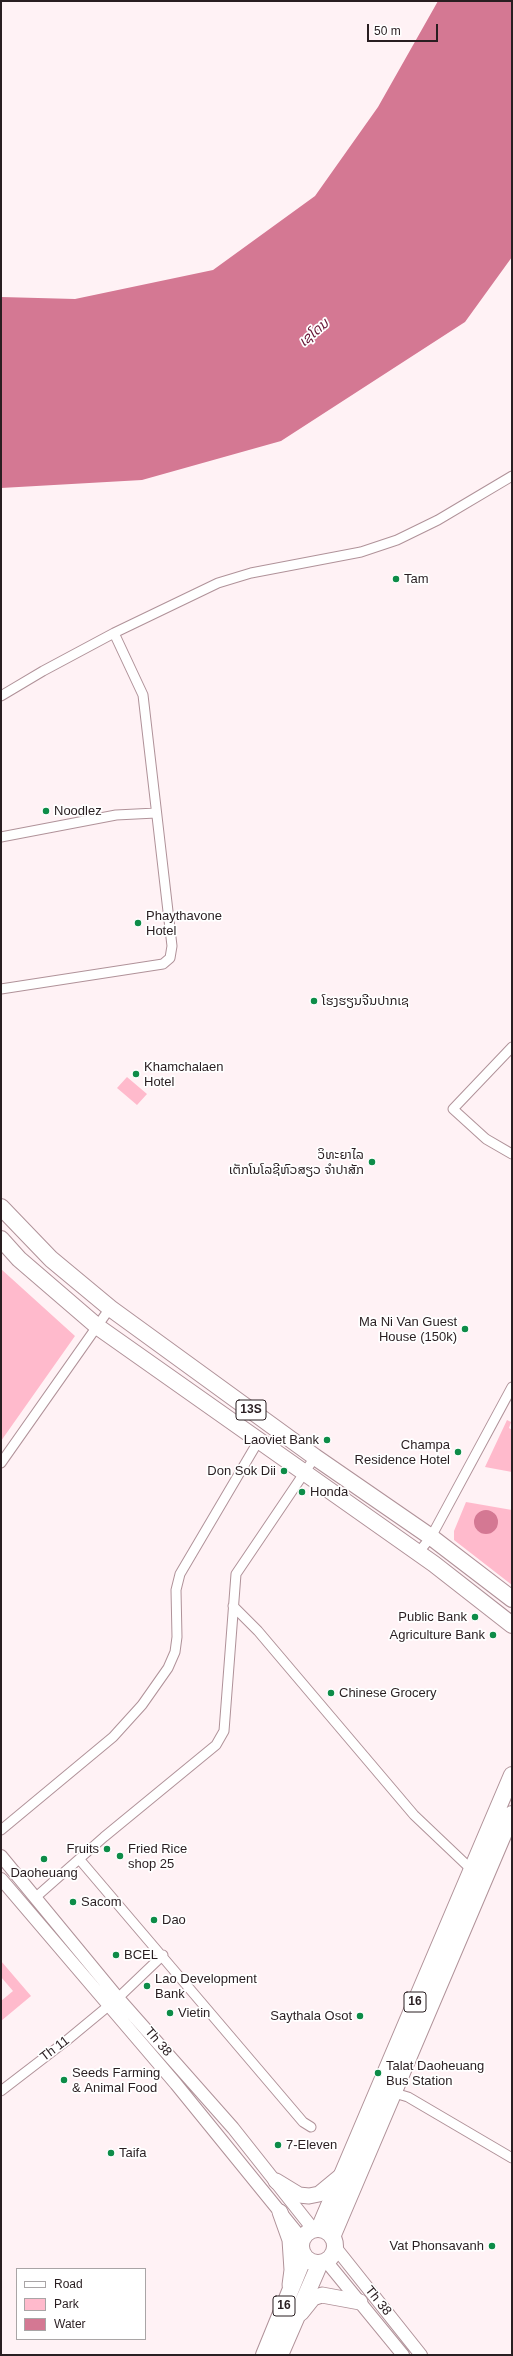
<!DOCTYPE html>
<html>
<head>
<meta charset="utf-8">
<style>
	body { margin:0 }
	#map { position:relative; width:513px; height:2356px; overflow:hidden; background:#fff2f5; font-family:Helvetica,sans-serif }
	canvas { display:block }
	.frame { position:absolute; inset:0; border:2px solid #291e21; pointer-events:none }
	.legend { position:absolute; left:16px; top:2268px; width:130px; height:72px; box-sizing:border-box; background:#fff; border:1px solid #a9a5a6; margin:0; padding:5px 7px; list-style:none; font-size:12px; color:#291e21 }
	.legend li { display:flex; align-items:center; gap:8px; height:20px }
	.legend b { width:20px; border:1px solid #a9a5a6 }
	.scale { position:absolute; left:367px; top:24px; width:71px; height:18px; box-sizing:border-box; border:2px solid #291e21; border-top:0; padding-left:5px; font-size:12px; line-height:14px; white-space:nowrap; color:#291e21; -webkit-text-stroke:3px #fff; paint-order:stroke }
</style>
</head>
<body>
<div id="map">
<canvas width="513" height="2356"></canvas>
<div class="frame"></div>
<ul class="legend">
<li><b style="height:5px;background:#fff"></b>Road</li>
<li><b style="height:11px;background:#ffbacc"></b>Park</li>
<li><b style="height:11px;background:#d47893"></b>Water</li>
</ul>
<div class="scale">50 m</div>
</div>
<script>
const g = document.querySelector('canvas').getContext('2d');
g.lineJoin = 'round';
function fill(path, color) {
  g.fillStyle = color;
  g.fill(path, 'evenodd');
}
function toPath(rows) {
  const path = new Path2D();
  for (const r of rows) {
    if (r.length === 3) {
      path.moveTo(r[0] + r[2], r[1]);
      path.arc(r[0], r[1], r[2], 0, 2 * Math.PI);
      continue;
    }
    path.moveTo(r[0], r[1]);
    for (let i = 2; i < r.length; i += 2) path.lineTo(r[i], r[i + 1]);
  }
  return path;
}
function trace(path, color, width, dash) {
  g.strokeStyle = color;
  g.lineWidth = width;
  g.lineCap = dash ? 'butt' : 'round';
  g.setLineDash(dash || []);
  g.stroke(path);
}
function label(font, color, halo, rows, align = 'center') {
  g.font = font + ' Helvetica,"Noto Sans Lao",sans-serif';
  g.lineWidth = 3.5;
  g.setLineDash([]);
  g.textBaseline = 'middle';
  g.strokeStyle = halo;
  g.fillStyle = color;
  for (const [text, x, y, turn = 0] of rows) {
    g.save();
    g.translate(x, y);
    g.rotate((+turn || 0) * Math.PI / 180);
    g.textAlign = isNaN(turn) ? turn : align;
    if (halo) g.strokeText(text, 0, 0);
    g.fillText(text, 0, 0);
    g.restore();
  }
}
const green = toPath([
	[127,1077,147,1094,137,1105,117,1088],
	[1,1269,75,1336,1,1441],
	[507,1420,511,1422,509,1428,512,1430,512,1472,485,1467],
	[466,1502,512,1510,512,1585,454,1540,454,1531],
	[485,1511,493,1512,498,1522,483,1533,476,1529,475,1521],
	[1,1961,31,1996,1,2021,1,2001,13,1991,1,1977]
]);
const water = toPath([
	[438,1,512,1,512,257,465,322,281,441,142,480,1,488,1,297,75,299,213,270,315,196,378,107],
	[486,1522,12]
]);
const minor = toPath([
	[1,696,43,671,114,633,218,583,251,573,361,552,397,540,438,520,512,476],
	[1,837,116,815,156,813],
	[1,989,163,964,170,958,172,946,143,695,114,633],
	[512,1047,453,1109,486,1139,512,1154],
	[1,1463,110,1308],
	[418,1553,431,1537,512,1387],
	[233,1606,258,1631,414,1815,474,1872],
	[1,1830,113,1737,142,1705,168,1668,175,1652,177,1637,176,1590,180,1574,259,1440],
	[80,1860,303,2122,311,2127],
	[36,1897,104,1837,216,1745,224,1731,236,1574,315,1457],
	[1,2091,66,2041,118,1998,163,1955],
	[391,2092,408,2097,512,2158]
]);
const tertiary = toPath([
	[1,1856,118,1998,233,2128,313,2229],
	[1,1879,176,2084,302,2239],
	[335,2247,421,2355],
	[326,2261,403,2355]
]);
const primary = toPath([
	[276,2181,299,2195,309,2196,319,2194,342,2175],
	[280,2212,290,2240,292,2270,290,2285],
	[301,2313,313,2298,322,2295,360,2302]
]);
const trunk = toPath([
	[1,1207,51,1259,110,1308,315,1457,431,1537,512,1599],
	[1,1239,19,1259,98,1327,434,1564,512,1625],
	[319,2229,512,1775],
	[318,2246,17],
	[332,2237,512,1814],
	[264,2355,304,2257],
	[280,2355,320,2263]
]);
const markers = [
	[396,579,4,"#0d8c48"],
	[46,811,4,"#0d8c48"],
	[138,923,4,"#0d8c48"],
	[314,1001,4,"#0d8c48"],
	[136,1074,4,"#0d8c48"],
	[372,1162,4,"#0d8c48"],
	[465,1329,4,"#0d8c48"],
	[327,1440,4,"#0d8c48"],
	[458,1452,4,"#0d8c48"],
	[284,1471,4,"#0d8c48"],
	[302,1492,4,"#0d8c48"],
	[475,1617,4,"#0d8c48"],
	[493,1635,4,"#0d8c48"],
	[331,1693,4,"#0d8c48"],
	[107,1849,4,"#0d8c48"],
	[120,1856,4,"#0d8c48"],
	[44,1859,4,"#0d8c48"],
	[73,1902,4,"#0d8c48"],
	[154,1920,4,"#0d8c48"],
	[116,1955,4,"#0d8c48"],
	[147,1986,4,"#0d8c48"],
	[170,2013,4,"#0d8c48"],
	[360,2016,4,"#0d8c48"],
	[378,2073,4,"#0d8c48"],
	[64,2080,4,"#0d8c48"],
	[278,2145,4,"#0d8c48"],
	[111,2153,4,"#0d8c48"],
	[492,2246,4,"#0d8c48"]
];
const shields = [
	[251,1410,30],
	[415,2002,22],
	[284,2306,22]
];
const shieldNames = [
	["13S",251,1410],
	["16",415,2002],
	["16",284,2306]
];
const poiNames = [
	["Tam",404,579],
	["Noodlez",54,811],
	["Phaythavone",146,916],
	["Hotel",146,931],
	["ໂຮງຮຽນຈີນປາກເຊ",322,1001],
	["Khamchalaen",144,1067],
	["Hotel",144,1082],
	["ວິທະຍາໄລ",364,1155,"right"],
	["ເຕັກໂນໂລຊີຫົວສຽວ ຈຳປາສັກ",364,1170,"right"],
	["Ma Ni Van Guest",457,1322,"right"],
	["House (150k)",457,1337,"right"],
	["Laoviet Bank",319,1440,"right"],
	["Champa",450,1445,"right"],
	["Residence Hotel",450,1460,"right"],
	["Don Sok Dii",276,1471,"right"],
	["Honda",310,1492],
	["Public Bank",467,1617,"right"],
	["Agriculture Bank",485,1635,"right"],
	["Chinese Grocery",339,1693],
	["Fruits",99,1849,"right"],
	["Fried Rice",128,1849],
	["shop 25",128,1864],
	["Daoheuang",44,1873,"center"],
	["Sacom",81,1902],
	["Dao",162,1920],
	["BCEL",124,1955],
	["Lao Development",155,1979],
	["Bank",155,1994],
	["Vietin",178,2013],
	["Saythala Osot",352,2016,"right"],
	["Talat Daoheuang",386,2066],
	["Bus Station",386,2081],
	["Seeds Farming",72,2073],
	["& Animal Food",72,2088],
	["7-Eleven",286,2145],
	["Taifa",119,2153],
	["Vat Phonsavanh",484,2246,"right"]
];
const streetNames = [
	["Th 38",158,2042,49],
	["Th 11",55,2049,-37],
	["Th 38",378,2301,51]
];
const waterNames = [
	["ເຊໂດນ",314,333,-41]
];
fill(green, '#ffbacc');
fill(water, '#d47893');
trace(minor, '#b09299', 11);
trace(tertiary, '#b09299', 14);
trace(primary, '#b09299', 17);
trace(trunk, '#b09299', 18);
trace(minor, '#fff', 9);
trace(tertiary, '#fff', 12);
trace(primary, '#fff', 15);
trace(trunk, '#fff', 16);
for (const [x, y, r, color] of markers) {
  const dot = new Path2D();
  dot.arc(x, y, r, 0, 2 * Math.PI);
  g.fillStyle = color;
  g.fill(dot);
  trace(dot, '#fff', 1.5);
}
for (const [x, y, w] of shields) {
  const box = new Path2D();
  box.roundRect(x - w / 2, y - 10, w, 20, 3);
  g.fillStyle = '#fff';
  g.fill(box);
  trace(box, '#291e21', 1);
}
label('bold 12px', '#291e21', null, shieldNames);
label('13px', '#291e21', '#fff', poiNames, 'left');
label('13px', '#291e21', '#fff', streetNames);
label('italic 14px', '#661334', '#fff', waterNames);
</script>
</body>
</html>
